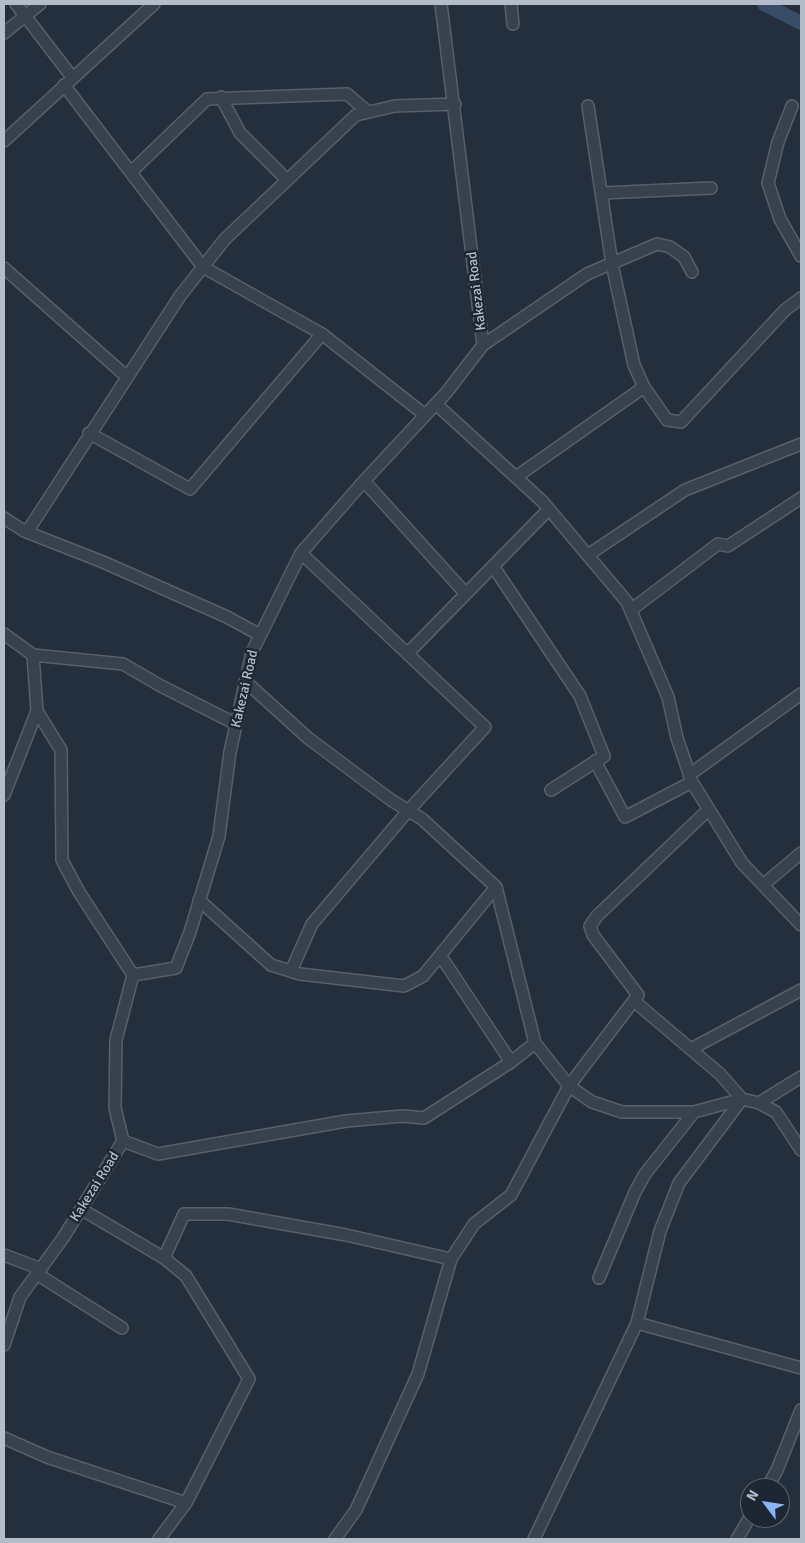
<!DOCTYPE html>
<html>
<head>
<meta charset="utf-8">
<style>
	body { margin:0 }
	#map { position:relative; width:805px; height:1543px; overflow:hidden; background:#242f3e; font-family:Signika,sans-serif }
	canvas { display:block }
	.frame { position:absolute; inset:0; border:5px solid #b4bcc9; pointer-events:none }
	.north { position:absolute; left:740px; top:1478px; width:50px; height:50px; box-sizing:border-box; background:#1d2633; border:1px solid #59626f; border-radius:50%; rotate:301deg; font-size:14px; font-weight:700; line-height:20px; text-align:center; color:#b4bcc9 }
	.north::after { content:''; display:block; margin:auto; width:18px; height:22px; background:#8ab4f8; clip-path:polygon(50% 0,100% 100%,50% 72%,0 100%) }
</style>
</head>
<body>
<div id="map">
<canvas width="805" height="1543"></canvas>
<div class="frame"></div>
<div class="north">N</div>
</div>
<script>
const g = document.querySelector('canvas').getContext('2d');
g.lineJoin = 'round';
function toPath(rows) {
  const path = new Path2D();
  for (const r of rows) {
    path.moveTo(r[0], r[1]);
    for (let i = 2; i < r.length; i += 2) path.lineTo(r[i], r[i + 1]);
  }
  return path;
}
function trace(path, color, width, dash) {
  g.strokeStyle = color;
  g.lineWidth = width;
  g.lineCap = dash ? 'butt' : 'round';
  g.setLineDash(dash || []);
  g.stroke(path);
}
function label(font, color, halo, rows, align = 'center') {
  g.font = font + ' Signika,sans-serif';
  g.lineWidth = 5;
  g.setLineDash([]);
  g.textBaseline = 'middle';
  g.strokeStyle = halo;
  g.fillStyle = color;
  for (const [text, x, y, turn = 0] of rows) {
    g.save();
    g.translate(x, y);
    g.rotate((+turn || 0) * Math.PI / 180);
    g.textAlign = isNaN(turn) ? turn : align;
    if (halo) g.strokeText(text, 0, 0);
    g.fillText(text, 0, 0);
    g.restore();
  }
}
const canal = toPath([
	[764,4,801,23]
]);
const street = toPath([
	[16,4,72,77],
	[511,4,513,24],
	[4,33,40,4],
	[64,85,203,267,322,334,425,415],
	[221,97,240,133,287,180],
	[588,106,612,264,634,365,644,387,667,420,681,422,785,310,801,298],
	[792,106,778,142,768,183,780,219,801,256],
	[4,141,154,4],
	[131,172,207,99,347,94,368,112],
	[603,193,711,188],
	[4,268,127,377],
	[483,345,587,274,657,244,670,247,684,257,692,272],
	[436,404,543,502,627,602,668,697,677,738,692,782,742,863,801,925],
	[89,433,190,489,322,334],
	[516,477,644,387],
	[364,481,466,594],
	[4,518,24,531,103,562,227,617,260,635],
	[27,532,180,296,225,239,356,115,395,106,455,104],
	[588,555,685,490,801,444],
	[493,566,580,696,604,756,551,790],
	[631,610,718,544,728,546,801,498],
	[4,634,33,655,123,664,161,686,236,724],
	[408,653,549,509],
	[33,655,37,711,61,750,62,860,79,892,133,975],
	[245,681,308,738,391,800,422,819,496,887,535,1043,569,1086,592,1102,622,1112,694,1112,742,1099,759,1103,776,1112,801,1150],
	[595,761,625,817,692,782],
	[689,775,801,694],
	[4,795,37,711],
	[763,885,801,853],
	[199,900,271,965,300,974,404,986,423,976,496,887],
	[440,955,511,1062],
	[291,971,312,924,408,811,485,727,301,553],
	[634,1001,720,1074,742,1099],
	[691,1049,801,990],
	[759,1103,801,1077],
	[123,1141,158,1154,346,1121,403,1116,424,1118,511,1062,535,1043],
	[81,1209,164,1258,186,1276,249,1379,186,1503,159,1539],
	[4,1255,41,1269],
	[164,1258,184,1214,228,1214,346,1235,451,1259],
	[37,1274,122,1328],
	[599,1278,635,1192,645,1174,694,1112],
	[637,1323,801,1368],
	[4,1345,20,1297,63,1238,123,1141,115,1108,116,1040,133,975,176,968,190,932,219,836,230,752,252,652,301,553,364,481,446,393,483,345,441,4],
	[4,1438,47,1457,186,1503],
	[767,1488,777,1470,801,1410],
	[335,1539,356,1510,418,1374,451,1259,474,1224,511,1195,569,1086,638,995,593,935,590,926,597,916,709,809],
	[534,1539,637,1323,660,1231,679,1183,742,1099],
	[737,1539,750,1517]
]);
const streetNames = [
	["Kakezai Road",477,291,-97],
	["Kakezai Road",245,689,-77],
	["Kakezai Road",95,1187,-58]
];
trace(canal, '#394c67', 14);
trace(street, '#565f6c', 14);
trace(street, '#38414e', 11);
label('14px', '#b4bcc9', '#1d2633', streetNames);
</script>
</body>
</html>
